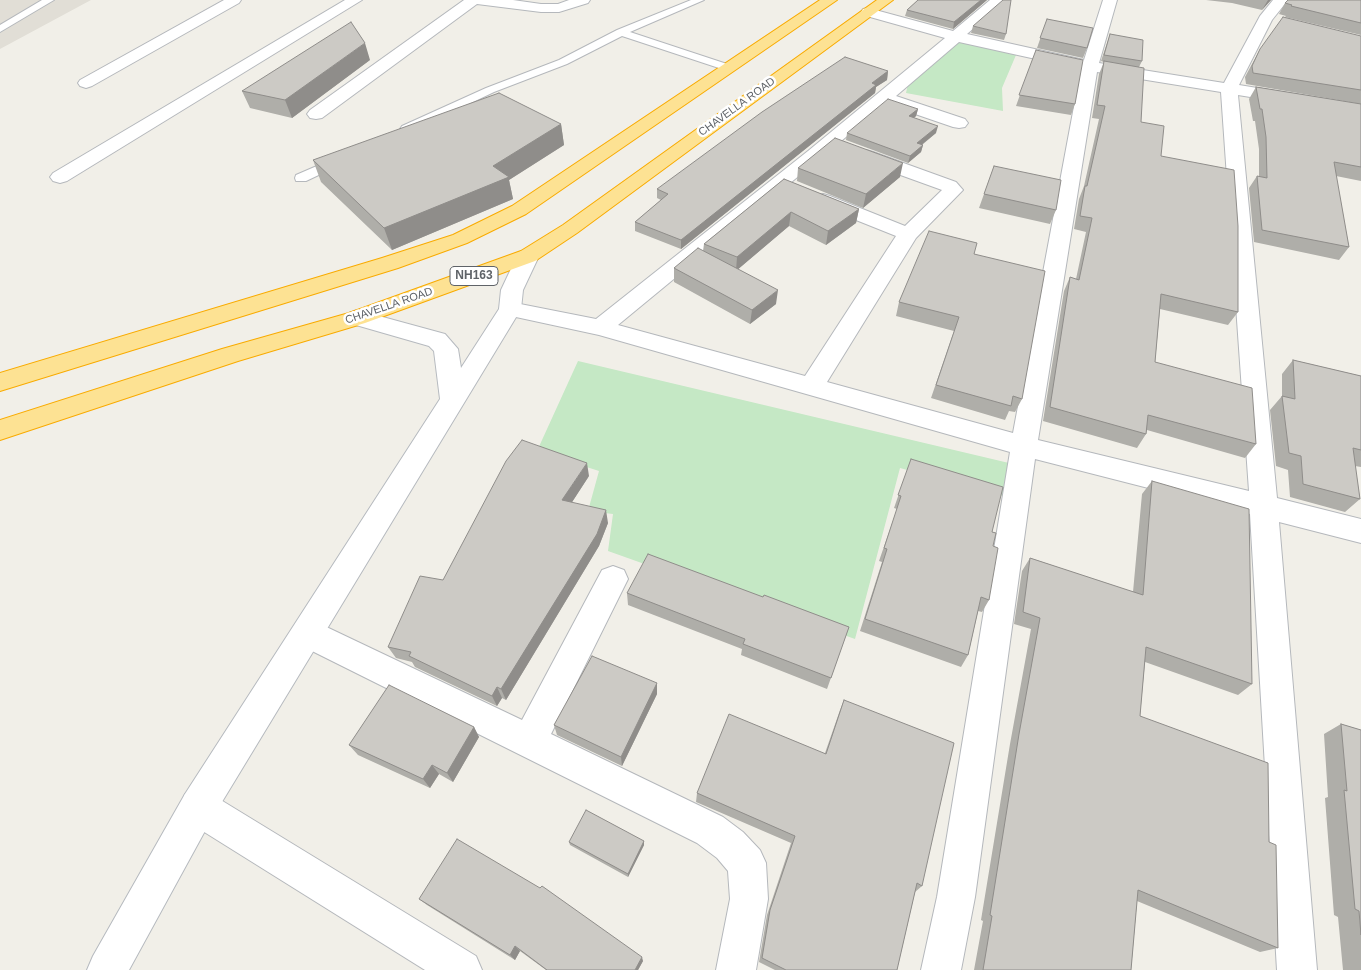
<!DOCTYPE html>
<html>
<head>
<meta charset="utf-8">
<style>
	body { margin:0 }
	canvas { display:block; background:#f1efe8 }
</style>
</head>
<body>
<canvas width="1361" height="970"></canvas>
<script>
const g = document.querySelector('canvas').getContext('2d');
g.lineJoin = 'round';
function fill(path, color) {
  g.fillStyle = color;
  g.fill(path, 'evenodd');
}
function toPath(rows) {
  const path = new Path2D();
  for (const r of rows) {
    path.moveTo(r[0], r[1]);
    for (let i = 2; i < r.length; i += 2) path.lineTo(r[i], r[i + 1]);
  }
  return path;
}
function trace(path, color, width, dash) {
  g.strokeStyle = color;
  g.lineWidth = width;
  g.lineCap = dash ? 'butt' : 'round';
  g.setLineDash(dash || []);
  g.stroke(path);
}
function label(font, color, halo, rows, align = 'center') {
  g.font = font + ' Helvetica,sans-serif';
  g.lineWidth = 5;
  g.setLineDash([]);
  g.textBaseline = 'middle';
  g.strokeStyle = halo;
  g.fillStyle = color;
  for (const [text, x, y, turn = 0] of rows) {
    g.save();
    g.translate(x, y);
    g.rotate((+turn || 0) * Math.PI / 180);
    g.textAlign = isNaN(turn) ? turn : align;
    if (halo) g.strokeText(text, 0, 0);
    g.fillText(text, 0, 0);
    g.restore();
  }
}
const education = toPath([
	[0,0,91,0,0,49]
]);
const green = toPath([
	[957,40,1016,55,1002,88,1003,111,906,93,908,84],
	[578,361,1009,463,1003,496,900,468,855,639,608,551,613,514,588,511,599,471,537,451]
]);
const lane = toPath([
	[42,0,54,0,0,32,0,25,42,0],
	[691,0,704,0,630,32,733,66,734,68,733,70,725,70,622,36,567,64,494,92,410,132,402,132,400,129,402,126,486,88,559,60,617,30,691,0],
	[340,156,344,157,346,160,344,163,306,181,296,181,295,178,296,175,340,156]
]);
const street = toPath([
	[224,0,241,0,239,3,92,86,86,88,80,86,78,83,80,80,224,0],
	[345,0,362,0,67,181,60,183,53,181,50,177,53,173,345,0],
	[464,0,513,0,541,4,558,4,569,0,590,0,588,3,559,12,541,12,477,4,322,118,316,119,310,118,307,114,310,110,464,0],
	[990,0,1006,0,967,34,1084,60,1103,0,1117,0,1099,63,1224,83,1260,16,1273,0,1288,0,1272,20,1239,85,1361,105,1361,115,1238,95,1277,498,1361,519,1361,543,1279,522,1317,970,1277,970,1250,514,1035,459,975,897,961,970,921,970,937,897,1010,452,599,335,502,314,499,309,502,304,510,302,596,319,808,151,945,38,863,15,861,12,863,9,868,8,953,31,990,0],
	[959,42,1081,69,1013,433,827,382,916,238,963,190,956,182,873,152,866,150,859,152,857,156,859,160,942,190,905,226,830,196,823,194,816,196,813,200,816,204,896,236,805,376,618,325,886,104,953,127,959,128,965,127,968,123,965,119,896,96,959,42],
	[1097,72,1221,92,1249,491,1038,440,1097,72],
	[613,566,624,570,628,579,551,734,723,817,743,832,760,850,766,863,768,899,756,970,716,970,730,899,728,871,717,858,697,843,296,643,291,633,296,623,307,619,318,623,522,720,602,570,613,566],
	[198,789,211,794,476,956,482,970,425,970,185,820,180,807,185,794,198,789]
]);
const secondary = toPath([
	[528,250,535,251,539,256,523,290,521,309,211,820,129,970,87,970,93,956,185,794,440,399,434,351,429,346,349,323,346,318,349,313,357,310,445,334,458,349,461,368,499,309,501,290,517,256,521,251,528,250]
]);
const highway = toPath([
	[820,0,837,0,526,214,467,243,398,268,0,391,0,373,382,258,453,235,512,206,820,0],
	[877,0,893,0,577,233,535,261,365,323,238,361,0,440,0,420,222,349,349,313,521,251,563,225,877,0]
]);
const wall = toPath([
	[918,0,987,0,953,29,905,16,907,10],
	[1206,0,1271,0,1262,10,1232,3],
	[1361,0,1361,35,1285,17,1286,16,1279,14,1285,3],
	[1047,19,1087,48,1083,58,1037,48],
	[973,26,1006,34,1004,40,971,33],
	[1110,34,1142,61,1139,67,1141,122,1161,156,1238,312,1228,325,1160,309,1155,362,1256,444,1245,458,1147,430,1146,434,1137,448,1043,421,1064,291,1070,277,1076,279,1086,232,1074,229,1079,199,1084,186,1099,119,1092,118,1099,74,1104,62,1101,61],
	[1361,36,1361,104,1246,84,1245,77,1260,49],
	[1036,50,1075,104,1071,115,1016,106],
	[370,60,292,118,250,108,242,91],
	[888,71,887,80,876,87,875,93,681,249,635,231,635,222,661,200,657,198,657,189],
	[1256,87,1361,104,1361,181,1336,176,1349,247,1339,260,1254,242,1249,188,1257,176,1259,177,1259,149,1255,121,1253,121,1249,99],
	[918,109,916,116,914,118,936,133,922,145,923,145,921,152,908,163,846,140,847,133],
	[561,124,564,145,509,180,513,199,392,250,321,182,313,160],
	[994,166,1056,210,1050,224,979,208],
	[798,168,900,177,863,208,797,181],
	[784,179,859,209,856,223,826,245,789,226,738,269,776,304,750,324,674,282,674,268,703,251,704,244],
	[974,254,1022,399,1015,412,1009,411,1005,420,931,398,954,331,896,316,899,302],
	[1293,360,1361,376,1361,467,1355,466,1360,499,1345,512,1290,497,1288,470,1276,466,1270,410,1282,396,1282,374],
	[911,459,992,532,993,546,989,600,982,612,978,611,968,655,961,667,860,631,882,562,879,561,897,509,894,508],
	[589,476,572,502,608,523,599,546,506,700,502,698,497,706,415,667,412,662,396,658,388,647,443,580],
	[1152,481,1252,684,1238,695,1145,662,1140,716,1269,842,1278,948,1260,952,1137,901,1131,970,974,970,983,921,981,920,1010,744,1031,629,1014,624,1022,571,1030,558,1133,592,1142,494],
	[627,593,763,597,849,627,827,689,741,655,742,649,628,605],
	[657,683,657,694,622,766,557,735,554,725],
	[844,700,922,886,915,892,897,970,775,970,759,962,767,915,791,843,696,802,697,793,825,753,840,710],
	[1341,724,1361,730,1361,970,1343,970,1338,917,1334,915,1325,798,1328,797,1324,734],
	[474,727,479,737,453,782,439,774,430,788,358,755,349,745],
	[644,841,644,845,628,877,570,845,569,842],
	[419,899,643,961,638,970,546,970,520,951,515,960,427,905]
]);
const shadedWall = toPath([
	[981,0,987,0,953,29,954,22],
	[1268,0,1271,0,1262,10],
	[365,43,370,60,292,118,285,100],
	[888,71,887,80,876,87,875,93,681,249,681,240,872,83],
	[918,109,916,116,908,123,909,116],
	[561,124,564,145,509,180,513,199,392,250,384,228,493,166],
	[938,126,936,133,915,150,917,143],
	[923,145,921,152,908,163,910,156],
	[903,163,900,177,863,208,866,194],
	[859,209,856,223,826,245,828,231],
	[791,212,789,226,736,271,737,257],
	[778,290,776,304,750,324,752,310],
	[587,463,589,476,565,513,562,500],
	[606,510,608,523,599,546,506,700,501,689],
	[657,683,657,694,622,766,621,757],
	[497,687,502,698,497,706,492,696],
	[474,727,479,737,453,782,447,773],
	[432,765,439,774,430,788,423,779],
	[644,841,644,845,628,877,628,874],
	[515,946,520,951,515,960,510,955],
	[642,957,643,961,638,970,635,970]
]);
const building = toPath([
	[918,0,981,0,954,22,907,10,918,0],
	[1003,0,1011,0,1006,34,973,26,1003,0],
	[1288,0,1361,0,1361,23,1291,6,1292,5,1285,3,1288,0],
	[1283,17,1361,36,1361,90,1253,73,1252,66,1260,49,1283,17],
	[1047,19,1093,28,1087,48,1040,38,1047,19],
	[351,22,365,43,285,100,242,91,351,22],
	[1110,34,1143,40,1142,61,1104,55,1110,34],
	[1036,50,1083,60,1075,104,1019,95,1036,50],
	[845,57,888,71,872,83,876,85,681,240,635,222,668,194,657,189,762,112,845,57],
	[1104,61,1144,68,1141,122,1164,126,1161,156,1234,170,1238,226,1238,312,1161,294,1155,362,1252,388,1256,444,1148,415,1146,434,1050,407,1070,277,1079,280,1092,218,1080,216,1085,186,1087,186,1105,106,1097,105,1104,61],
	[1256,87,1361,104,1361,167,1334,162,1349,247,1262,230,1257,176,1267,178,1266,137,1262,109,1260,109,1256,87],
	[499,93,561,124,493,166,509,177,384,228,313,160,499,93],
	[888,99,918,109,909,116,938,126,917,143,923,145,910,156,847,133,888,99],
	[835,138,903,163,866,194,798,168,835,138],
	[994,166,1061,180,1056,210,984,194,994,166],
	[784,179,859,209,828,231,791,212,737,257,704,244,784,179],
	[929,231,977,243,974,254,1045,271,1022,399,1013,396,1011,406,936,385,959,317,899,302,929,231],
	[698,248,778,290,752,310,674,268,698,248],
	[1293,360,1361,376,1361,450,1353,448,1360,499,1303,484,1301,456,1289,453,1282,396,1295,399,1293,360],
	[522,440,587,463,562,500,606,510,597,534,501,689,497,687,492,696,409,656,411,652,388,647,420,576,443,580,506,461,522,440],
	[911,459,1003,487,992,532,996,533,993,546,998,548,989,600,981,597,968,655,865,619,887,549,884,548,901,496,898,495,911,459],
	[1152,481,1249,509,1252,684,1146,647,1140,716,1268,763,1269,842,1276,845,1278,948,1138,890,1131,970,983,970,992,916,990,915,1019,734,1040,618,1023,612,1030,558,1143,595,1152,481],
	[648,554,763,597,764,595,849,627,831,678,743,644,745,639,627,593,648,554],
	[592,656,657,683,621,757,554,725,592,656],
	[389,685,474,727,447,773,432,765,423,779,349,745,389,685],
	[844,700,954,743,922,886,917,883,897,970,786,970,762,958,770,910,795,836,697,793,729,714,826,754,844,700],
	[1341,724,1361,730,1361,935,1359,911,1355,909,1344,790,1347,791,1341,724],
	[586,810,644,841,628,874,569,842,586,810],
	[457,839,540,888,542,886,642,957,635,970,547,970,515,946,510,955,419,899,457,839]
]);
const farStreetnames = [
	["CHAVELLA ROAD",737,107,-36],
	["CHAVELLA ROAD",389,306,-19]
];
const shields = [
	[474,276,48]
];
const shieldNames = [
	["NH163",474,276]
];
fill(education, '#e1ded6');
fill(green, '#c5e8c5');
trace(lane, '#b5b8bc', 2);
trace(street, '#b5b8bc', 2);
trace(secondary, '#b6babf', 2);
trace(highway, '#f9ab00', 2);
fill(lane, '#fff');
fill(street, '#fff');
fill(secondary, '#fff');
fill(highway, '#fde293');
fill(wall, '#afaea9');
fill(shadedWall, '#8f8d8a');
fill(building, '#cccac5');
trace(building, '#8f8d8a', 1);
label('11px', '#5f6368', '#fff', farStreetnames);
for (const [x, y, w] of shields) {
  const box = new Path2D();
  box.roundRect(x - w / 2, y - 9.5, w, 19, 4);
  g.fillStyle = '#fff';
  g.fill(box);
  trace(box, '#5f6368', 1);
}
label('bold 12px', '#5f6368', null, shieldNames);
</script>
</body>
</html>
